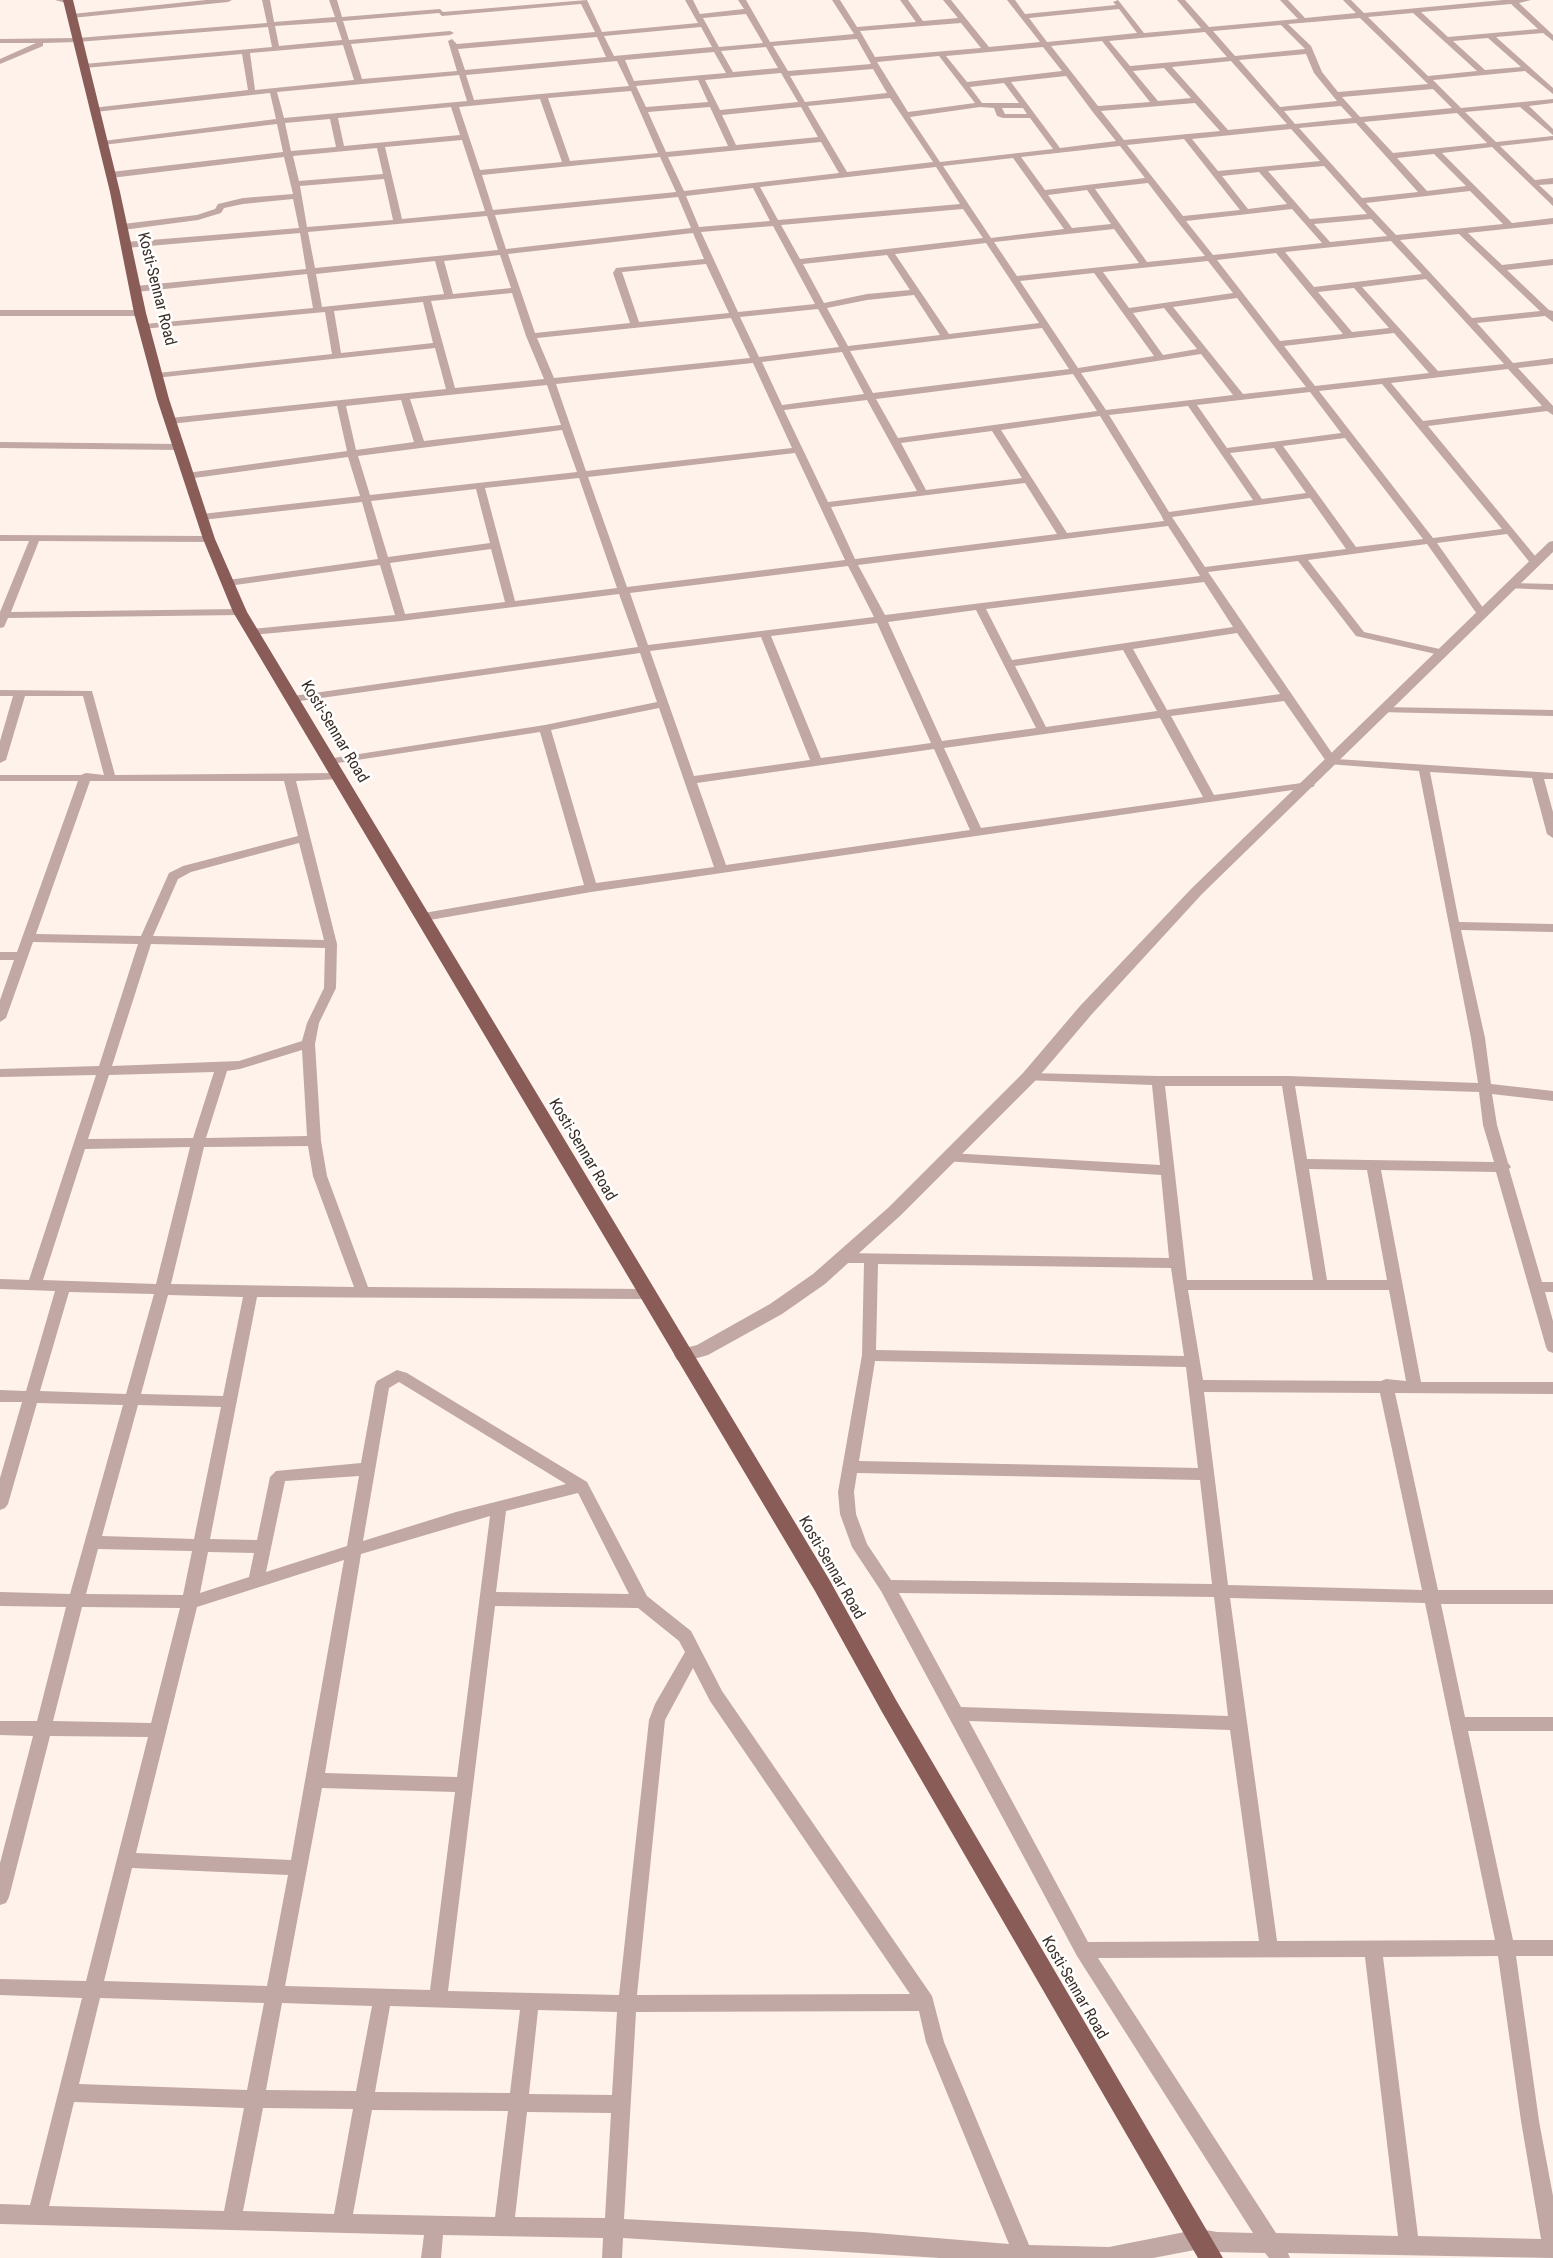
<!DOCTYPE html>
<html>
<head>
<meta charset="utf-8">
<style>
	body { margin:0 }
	canvas { display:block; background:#fef2ea }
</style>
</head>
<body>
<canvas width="1553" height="2258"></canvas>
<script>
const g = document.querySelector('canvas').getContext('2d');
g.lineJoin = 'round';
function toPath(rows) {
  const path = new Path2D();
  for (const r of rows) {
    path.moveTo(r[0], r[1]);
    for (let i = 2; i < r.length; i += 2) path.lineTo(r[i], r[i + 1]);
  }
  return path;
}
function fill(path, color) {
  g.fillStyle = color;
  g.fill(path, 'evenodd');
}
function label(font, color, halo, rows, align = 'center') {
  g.font = font + ' "Roboto Condensed",sans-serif';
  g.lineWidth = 5;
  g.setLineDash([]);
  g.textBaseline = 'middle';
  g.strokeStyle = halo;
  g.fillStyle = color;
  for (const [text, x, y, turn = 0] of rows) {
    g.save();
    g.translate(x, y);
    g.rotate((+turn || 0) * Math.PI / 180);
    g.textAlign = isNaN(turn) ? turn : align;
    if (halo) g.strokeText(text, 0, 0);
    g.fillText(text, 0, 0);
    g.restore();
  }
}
const minor = toPath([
	[55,0,70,0,73,2,69,4,55,0],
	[206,0,232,0,228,2,72,18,68,16,72,14,206,0],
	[262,0,270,0,274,22,335,17,329,0,337,0,342,17,440,9,443,12,587,0,602,32,698,23,685,0,693,0,700,14,744,9,738,0,746,0,770,42,854,34,832,0,840,0,857,27,916,22,900,0,908,0,923,21,958,18,943,0,951,0,989,47,1040,42,1007,0,1015,0,1025,14,1116,5,1113,2,1118,0,1144,33,1201,28,1177,0,1185,0,1209,27,1298,19,1280,0,1288,0,1305,18,1356,13,1343,0,1351,0,1364,13,1503,0,1531,0,1519,3,1553,35,1553,41,1543,33,1496,37,1553,88,1553,94,1525,71,1433,80,1461,108,1553,99,1553,103,1529,106,1553,129,1553,135,1520,107,1465,112,1496,142,1553,136,1553,140,1500,146,1535,180,1553,178,1553,184,1539,185,1553,198,1553,206,1492,147,1442,153,1512,223,1553,218,1553,224,1468,233,1502,265,1553,259,1553,265,1507,270,1549,310,1553,311,1553,322,1545,316,1477,323,1513,363,1553,358,1553,364,1518,368,1553,406,1553,415,1547,411,1428,426,1540,562,1539,564,1531,564,1507,534,1437,543,1486,612,1481,615,1477,614,1427,544,1308,560,1364,632,1444,650,1445,652,1440,655,1356,636,1298,561,1208,572,1336,759,1553,773,1553,779,1544,779,1553,812,1553,838,1547,834,1532,778,1430,772,1459,922,1553,924,1553,932,1461,930,1485,1038,1491,1084,1553,1091,1553,1101,1492,1094,1497,1125,1508,1163,1511,1167,1509,1169,1542,1282,1553,1282,1553,1292,1545,1292,1553,1321,1553,1353,1548,1351,1546,1347,1496,1172,1381,1170,1421,1382,1553,1382,1553,1394,1395,1393,1438,1590,1553,1590,1553,1604,1441,1604,1465,1717,1553,1717,1553,1731,1468,1731,1513,1940,1553,1940,1553,1956,1516,1956,1539,2121,1553,2196,1553,2258,1288,2253,1290,2258,1269,2258,1265,2253,1217,2252,1200,2249,1153,2258,940,2258,623,2238,622,2258,602,2258,603,2238,443,2235,441,2258,421,2258,424,2235,0,2224,0,2204,30,2205,82,1998,0,1995,0,1979,86,1981,148,1737,50,1736,9,1897,6,1903,0,1905,0,1863,33,1736,0,1735,0,1721,37,1721,66,1607,0,1606,0,1592,70,1594,123,1405,37,1403,8,1504,5,1508,0,1510,0,1478,22,1402,0,1402,0,1390,26,1391,55,1291,0,1289,0,1279,29,1280,96,1075,0,1077,0,1069,99,1066,138,944,33,942,6,1018,0,1022,0,1000,14,960,0,960,0,952,17,952,78,781,0,781,0,775,81,775,86,773,104,775,83,696,25,696,6,760,0,763,0,741,13,696,0,696,0,690,92,691,115,775,340,773,346,776,340,779,296,781,337,944,336,988,319,1023,315,1044,321,1141,327,1176,368,1287,647,1289,652,1290,654,1294,652,1298,647,1299,257,1297,210,1539,257,1540,270,1477,276,1471,361,1463,375,1385,377,1381,397,1370,407,1373,587,1482,647,1596,691,1631,722,1691,932,1996,944,2042,1029,2245,1109,2247,1200,2229,1217,2232,1253,2233,1077,1956,881,1591,852,1547,840,1514,838,1492,862,1355,864,1263,843,1263,838,1262,836,1258,838,1254,843,1253,1169,1258,1161,1175,944,1161,942,1158,949,1153,1160,1165,1152,1085,1024,1080,1022,1077,1024,1074,1029,1073,1158,1076,1288,1076,1478,1083,1471,1038,1419,771,1328,764,1284,701,1171,716,1214,795,1309,782,1315,785,1313,787,591,892,424,921,420,920,418,917,424,913,584,885,540,732,331,764,325,761,327,759,545,725,657,702,640,653,293,702,287,699,293,696,638,647,619,594,401,621,252,635,247,632,252,629,395,615,380,565,228,586,223,583,228,580,378,559,362,502,202,520,197,517,202,514,360,496,348,457,187,479,182,476,187,473,347,451,337,406,170,424,165,421,170,418,446,389,435,348,155,378,155,374,158,373,332,354,325,312,142,329,142,325,145,324,313,308,307,274,136,292,132,289,136,286,306,269,300,233,126,248,122,245,126,242,299,228,293,199,243,204,224,208,221,213,198,220,123,230,119,227,123,224,197,215,215,209,218,204,243,198,293,194,284,157,111,178,107,175,111,172,283,152,277,124,103,145,99,143,103,141,276,119,270,93,95,112,91,110,92,108,248,90,242,54,84,68,80,66,84,64,272,47,268,27,77,42,43,43,43,46,0,64,0,59,36,43,0,43,0,39,77,38,267,23,262,0],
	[581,4,595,32,457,44,452,39,448,41,457,71,362,79,351,44,450,35,454,33,450,31,349,40,343,21,439,13,442,16,581,4],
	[1511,4,1538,29,1448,37,1421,12,1511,4],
	[1119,9,1137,33,1047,42,1029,18,1119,9],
	[1413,13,1477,71,1428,76,1368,17,1413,13],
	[746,14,763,43,719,47,703,18,746,14],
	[1360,18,1428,84,1338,92,1322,72,1311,46,1288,24,1360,18],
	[336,22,342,40,279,46,275,26,336,22],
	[961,23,981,48,875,57,860,31,961,23],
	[1281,25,1305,49,1235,56,1213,31,1281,25],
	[701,27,712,47,614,56,604,36,701,27],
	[1205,32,1227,57,1130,66,1109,41,1205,32],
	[597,37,606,57,465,70,458,49,597,37],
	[1488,38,1521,67,1485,70,1453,41,1488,38],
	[857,39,871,64,788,71,773,46,857,39],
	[1102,41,1150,102,1098,106,1051,46,1102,41],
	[343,45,354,80,255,90,250,53,343,45],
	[766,47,778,68,733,72,721,51,766,47],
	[1043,47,1062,71,967,82,946,56,1043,47],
	[714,52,726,73,634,81,625,60,714,52],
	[1306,54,1314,73,1337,101,1280,107,1239,60,1306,54],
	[939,56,975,103,908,112,877,62,939,56],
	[617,61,629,86,474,100,466,75,617,61],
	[1231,61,1287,124,1228,130,1172,67,1231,61],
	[1164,68,1191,98,1158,101,1133,71,1164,68],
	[873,69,887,93,805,102,790,76,873,69],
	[781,73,798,102,720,110,705,80,781,73],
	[459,75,467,101,284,118,277,92,459,75],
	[1066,76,1092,111,1116,141,1060,148,1011,82,1066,76],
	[698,80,708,102,646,107,636,86,698,80],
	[1004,83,1019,103,982,103,970,87,1004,83],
	[1433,89,1452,108,1360,117,1342,97,1433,89],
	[631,91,658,153,570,161,548,98,631,91],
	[890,98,933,162,847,172,808,106,890,98],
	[540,99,562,162,480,170,459,107,540,99],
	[1195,103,1220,131,1124,140,1101,111,1195,103],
	[1341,106,1352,118,1295,124,1284,111,1341,106],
	[451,107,460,135,344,146,338,118,451,107],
	[710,107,728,146,666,152,648,112,710,107],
	[801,107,818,137,736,145,722,115,801,107],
	[980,107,994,108,997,116,1003,118,1030,118,1053,149,940,162,910,117,980,107],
	[1002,108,1023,108,1027,114,1005,114,1002,108],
	[1457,113,1487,143,1393,153,1364,122,1457,113],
	[330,119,336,147,291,151,285,123,330,119],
	[1356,123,1418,192,1362,198,1299,128,1356,123],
	[1291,129,1320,161,1218,171,1192,139,1291,129],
	[1184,139,1240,210,1183,216,1127,145,1184,139],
	[462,140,485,211,402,219,385,147,462,140],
	[821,142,839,173,684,191,668,157,821,142],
	[1120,146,1145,178,1045,190,1021,157,1120,146],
	[377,148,383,174,299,181,293,156,377,148],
	[1434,154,1466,186,1427,191,1397,158,1434,154],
	[660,157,676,192,493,210,482,175,660,157],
	[1013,158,1064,229,991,238,943,166,1013,158],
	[1324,166,1367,214,1310,219,1268,171,1324,166],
	[936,167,960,204,778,220,760,187,936,167],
	[1259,172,1287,204,1248,209,1222,176,1259,172],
	[384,179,393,220,307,227,300,186,384,179],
	[1148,183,1177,221,1205,256,1147,262,1095,189,1148,183],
	[753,188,770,221,699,227,686,196,753,188],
	[1087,190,1111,224,1072,228,1048,195,1087,190],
	[1470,191,1503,224,1396,235,1366,203,1470,191],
	[678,197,691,228,506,249,495,215,678,197],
	[963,209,983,238,800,259,781,225,963,209],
	[1292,209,1322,243,1213,255,1186,221,1292,209],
	[487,216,498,250,315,268,308,232,487,216],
	[1371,219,1387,236,1330,242,1314,224,1371,219],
	[773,226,815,304,738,312,701,232,773,226],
	[1114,229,1139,263,1017,276,994,242,1114,229],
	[693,233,704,259,616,268,613,273,630,323,535,333,508,254,693,233],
	[1459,234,1540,311,1472,318,1400,240,1459,234],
	[1391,241,1422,274,1314,287,1285,252,1391,241],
	[986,243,1039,323,949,334,895,254,986,243],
	[1276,253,1308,292,1343,334,1280,341,1217,260,1276,253],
	[500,255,511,288,453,294,444,261,500,255],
	[887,255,910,290,867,294,824,303,803,264,887,255],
	[435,261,444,294,322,307,316,274,435,261],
	[1208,261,1233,293,1129,308,1103,272,1208,261],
	[706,264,729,313,639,322,622,272,706,264],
	[1094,273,1154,356,1078,368,1020,281,1094,273],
	[1426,279,1504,364,1438,371,1362,287,1426,279],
	[1354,288,1389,328,1352,332,1318,292,1354,288],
	[512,293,526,336,544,379,455,388,431,301,512,293],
	[914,295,940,335,848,346,827,308,867,300,914,295],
	[1237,298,1274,346,1306,387,1243,394,1173,307,1237,298],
	[423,302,433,343,341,353,334,311,423,302],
	[1164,308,1197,349,1163,355,1133,313,1164,308],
	[818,309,839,347,759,357,740,317,818,309],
	[731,318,750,358,554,378,537,338,731,318],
	[1042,328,1069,369,873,393,850,351,1042,328],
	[1394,333,1429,373,1315,386,1284,346,1394,333],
	[842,352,864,394,782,405,762,362,842,352],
	[1201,354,1233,395,1106,410,1081,373,1201,354],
	[753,363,792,448,586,471,556,384,753,363],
	[1508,369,1542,406,1423,421,1391,383,1508,369],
	[1073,374,1097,411,898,438,876,399,1073,374],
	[1382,384,1502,529,1433,538,1319,391,1382,384],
	[547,385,561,425,424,441,410,399,547,385],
	[1310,392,1341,433,1227,448,1197,405,1310,392],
	[401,400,414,442,356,450,346,406,401,400],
	[867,400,917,491,828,502,784,410,867,400],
	[1188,406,1253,500,1169,512,1109,415,1188,406],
	[1100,416,1161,515,1164,521,1067,533,1001,430,1100,416],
	[562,430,577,472,370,495,358,456,562,430],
	[992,431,1022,478,926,490,901,443,992,431],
	[1345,438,1423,539,1356,547,1283,446,1345,438],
	[1274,448,1306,493,1262,499,1230,453,1274,448],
	[795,453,845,560,627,587,588,477,795,453],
	[579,478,617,588,515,601,485,488,579,478],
	[1025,483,1057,534,855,559,831,507,1025,483],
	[476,489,490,543,388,557,371,501,476,489],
	[1310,498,1346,549,1205,567,1172,517,1310,498],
	[1168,526,1200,576,885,615,858,565,1168,526],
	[491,549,505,602,405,614,390,563,491,549],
	[848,566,874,617,648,645,630,593,848,566],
	[1204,582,1233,627,1012,660,986,609,1204,582],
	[976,610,1036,728,942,741,888,622,976,610],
	[877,623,931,743,821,758,771,636,877,623],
	[1237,633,1280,694,1167,710,1133,649,1237,633],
	[761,637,810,760,694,776,650,651,761,637],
	[1123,650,1157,711,1046,727,1015,666,1123,650],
	[659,708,714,867,596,883,551,730,659,708],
	[1160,718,1203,797,981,828,944,748,1160,718],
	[934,749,970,830,726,865,697,783,934,749],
	[90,781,284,781,298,836,183,866,169,873,141,936,36,934,90,781],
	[299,843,324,940,153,936,178,879,191,872,299,843],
	[151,944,325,948,324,988,307,1023,302,1041,239,1061,112,1066,151,944],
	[302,1050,307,1136,206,1138,227,1071,240,1069,302,1050],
	[214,1072,193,1138,88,1139,109,1075,214,1072],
	[1165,1086,1282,1086,1313,1280,1187,1280,1165,1086],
	[1295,1086,1479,1092,1483,1125,1494,1162,1307,1159,1295,1086],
	[308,1146,313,1176,354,1287,171,1284,204,1147,308,1146],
	[190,1147,156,1284,43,1280,85,1149,190,1147],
	[1309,1169,1367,1170,1387,1280,1327,1280,1309,1169],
	[878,1264,1171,1268,1184,1356,876,1350,878,1264],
	[1188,1290,1389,1290,1406,1381,1386,1379,1381,1381,1203,1380,1188,1290],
	[69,1292,154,1294,126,1394,40,1391,69,1292],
	[168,1295,243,1297,223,1396,141,1394,168,1295],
	[875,1361,1186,1367,1198,1468,859,1461,875,1361],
	[399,1382,566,1484,456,1512,363,1541,389,1388,399,1382],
	[1204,1392,1380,1393,1422,1590,1228,1585,1204,1392],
	[138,1405,221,1407,194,1539,102,1536,138,1405],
	[857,1473,1200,1480,1212,1584,891,1580,867,1544,856,1514,854,1492,857,1473],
	[359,1476,347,1546,266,1572,285,1481,359,1476],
	[578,1493,629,1594,496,1592,506,1511,578,1493],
	[490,1516,457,1777,325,1773,361,1554,490,1516],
	[98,1549,192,1551,183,1595,86,1594,98,1549],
	[208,1552,254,1553,249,1577,200,1593,208,1552],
	[344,1560,291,1860,136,1853,197,1607,344,1560],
	[899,1593,1214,1597,1228,1716,961,1707,899,1593],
	[1230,1598,1425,1603,1495,1940,1277,1941,1230,1598],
	[495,1606,638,1608,679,1641,685,1652,655,1704,649,1720,619,1995,448,1991,495,1606],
	[82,1607,180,1608,151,1723,53,1721,82,1607],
	[693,1668,710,1701,910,1994,637,1995,665,1720,693,1668],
	[969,1721,1230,1730,1259,1941,1088,1942,969,1721],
	[322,1788,455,1792,430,1990,285,1986,322,1788],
	[132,1868,288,1875,267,1986,104,1981,132,1868],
	[1498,1956,1521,2121,1541,2239,1418,2236,1383,1957,1498,1956],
	[1365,1957,1398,2236,1276,2233,1098,1958,1365,1957],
	[100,1998,264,2003,247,2090,79,2084,100,1998],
	[282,2003,372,2006,356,2091,266,2090,282,2003],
	[390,2006,520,2010,510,2093,375,2092,390,2006],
	[538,2010,617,2012,612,2095,529,2094,538,2010],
	[919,2011,926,2042,1009,2244,863,2232,624,2219,636,2012,919,2011],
	[74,2102,244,2108,224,2211,49,2206,74,2102],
	[263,2108,353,2109,334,2214,243,2211,263,2108],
	[372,2110,508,2111,495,2217,353,2214,372,2110],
	[527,2112,611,2113,605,2218,515,2217,527,2112],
	[0,310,140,310,145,313,140,316,0,316,0,310],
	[0,442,179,444,184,447,179,450,0,448,0,442],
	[0,535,209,536,214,539,209,542,39,541,11,612,240,609,245,612,240,615,8,618,4,627,0,628,0,612,29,541,0,541,0,535],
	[1510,583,1553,584,1553,590,1506,588,1505,586,1510,583],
	[1382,707,1553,710,1553,716,1378,712,1376,710,1382,707]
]);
const tertiary = toPath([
	[1553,541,1553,552,1202,894,1092,1014,1035,1081,901,1215,825,1284,782,1314,708,1355,683,1362,677,1360,674,1355,677,1350,697,1345,770,1304,813,1274,889,1207,1023,1073,1080,1006,1192,888,1549,542,1553,541]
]);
const trunk = toPath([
	[63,0,73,0,120,192,146,313,169,399,215,539,247,612,829,1579,896,1700,1223,2258,1198,2258,882,1712,815,1591,233,612,203,539,157,399,134,313,110,192,63,0]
]);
const streetNames = [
	["Kosti-Sennar Road",156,289,76],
	["Kosti-Sennar Road",334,732,59],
	["Kosti-Sennar Road",582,1150,59],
	["Kosti-Sennar Road",831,1568,60],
	["Kosti-Sennar Road",1074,1988,60]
];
fill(minor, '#c1a8a5');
fill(tertiary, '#c1a8a5');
fill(trunk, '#895c58');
label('16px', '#3a2e26', '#fff', streetNames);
</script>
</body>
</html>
